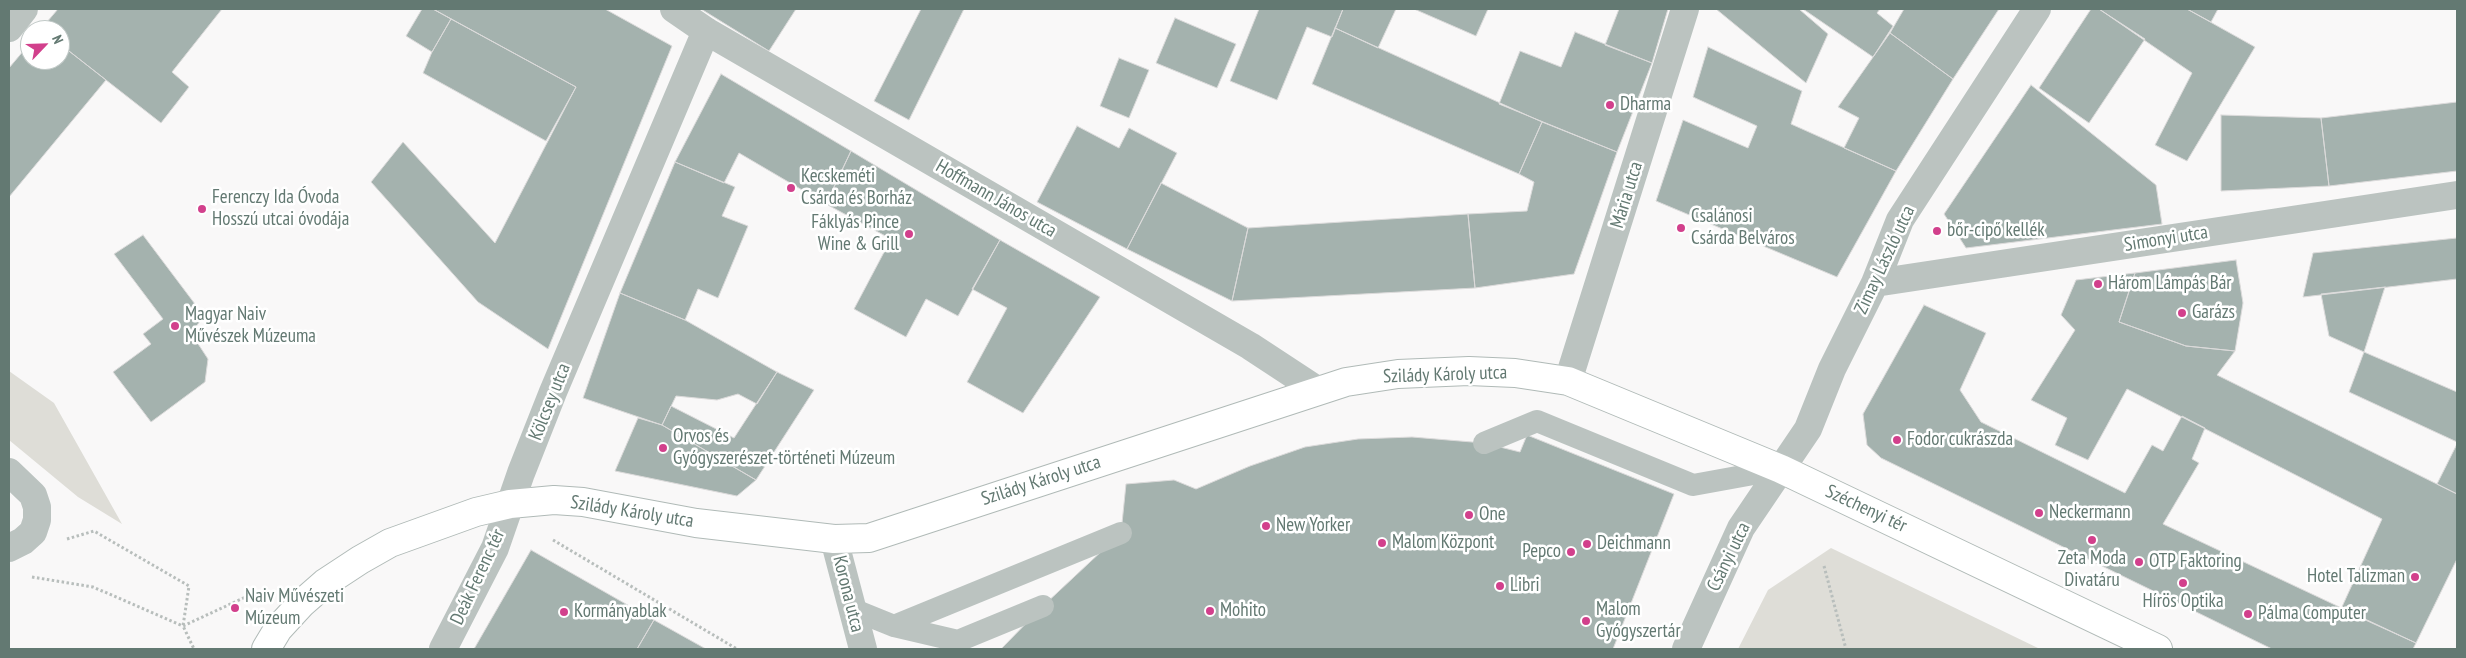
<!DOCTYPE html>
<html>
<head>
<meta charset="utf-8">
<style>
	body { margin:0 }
	#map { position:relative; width:2466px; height:658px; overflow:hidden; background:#f9f8f8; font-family:"PT Sans Narrow",sans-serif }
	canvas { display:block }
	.frame { position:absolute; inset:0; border:10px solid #637972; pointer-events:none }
	.north { position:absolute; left:20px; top:20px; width:50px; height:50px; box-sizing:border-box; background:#fff; border:1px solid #c1c9c7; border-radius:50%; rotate:66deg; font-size:14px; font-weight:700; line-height:20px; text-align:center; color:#637972 }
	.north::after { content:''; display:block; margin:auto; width:18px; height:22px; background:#d2408c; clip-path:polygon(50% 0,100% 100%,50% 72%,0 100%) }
</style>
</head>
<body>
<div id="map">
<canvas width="2466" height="658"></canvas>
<div class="frame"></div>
<div class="north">N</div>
</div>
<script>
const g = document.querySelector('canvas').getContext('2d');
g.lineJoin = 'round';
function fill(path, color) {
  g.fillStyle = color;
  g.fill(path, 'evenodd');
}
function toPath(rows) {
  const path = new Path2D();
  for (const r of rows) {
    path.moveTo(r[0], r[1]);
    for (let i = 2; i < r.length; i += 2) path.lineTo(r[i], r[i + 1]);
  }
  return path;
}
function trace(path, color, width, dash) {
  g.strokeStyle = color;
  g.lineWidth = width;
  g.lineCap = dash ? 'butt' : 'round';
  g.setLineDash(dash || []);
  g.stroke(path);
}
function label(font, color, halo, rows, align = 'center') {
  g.font = font + ' "PT Sans Narrow",sans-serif';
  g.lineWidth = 5;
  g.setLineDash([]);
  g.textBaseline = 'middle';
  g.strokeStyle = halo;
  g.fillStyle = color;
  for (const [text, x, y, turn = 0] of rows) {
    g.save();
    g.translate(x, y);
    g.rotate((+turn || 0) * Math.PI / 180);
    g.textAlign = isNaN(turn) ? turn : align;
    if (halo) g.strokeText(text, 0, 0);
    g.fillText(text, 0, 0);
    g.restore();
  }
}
const green = toPath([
	[9,371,54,403,122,524,78,497,9,440],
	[1831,548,2040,649,1738,649,1768,590]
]);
const building = toPath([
	[58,9,222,9,172,72,189,87,161,123,60,44,60,30,41,29,58,9],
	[422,9,433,9,451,19,432,52,406,36,422,9],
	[433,9,605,9,672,46,548,349,478,302,371,182,403,142,495,243,576,87,433,9],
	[701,9,796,9,769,51,701,9],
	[921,9,964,9,909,120,874,101,921,9],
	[1259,9,1343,9,1332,37,1307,27,1277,100,1230,81,1259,9],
	[1343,9,1396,9,1378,48,1335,28,1343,9],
	[1414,9,1488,9,1476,36,1414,9],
	[1619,9,1668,9,1652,63,1605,45,1619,9],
	[1716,9,1799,9,1828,34,1806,83,1716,9],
	[1803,9,1880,9,1877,13,1893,26,1873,57,1803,9],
	[1904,9,1999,9,1953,79,1890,33,1904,9],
	[2091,9,2099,9,2145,39,2089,123,2039,88,2091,9],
	[2099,9,2187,9,2255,47,2187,161,2155,145,2192,73,2099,9],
	[2187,9,2218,9,2211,22,2187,9],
	[1175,18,1236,44,1217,88,1156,63,1175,18],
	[451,19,576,87,546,141,423,73,432,52,451,19],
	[1335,28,1542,122,1519,174,1312,84,1335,28],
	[1575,32,1652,63,1617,152,1499,104,1520,51,1561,67,1575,32],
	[1890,33,1953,79,1896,171,1844,148,1859,118,1838,107,1890,33],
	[30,43,30,60,60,60,60,44,106,80,9,197,9,68,30,43],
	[1708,47,1802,91,1791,124,1896,171,1837,277,1656,201,1683,120,1748,148,1757,126,1693,97,1708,47],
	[1119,58,1149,70,1129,118,1100,106,1119,58],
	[721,74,851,151,826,204,739,153,724,183,675,162,721,74],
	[2031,85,2156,185,2162,224,1966,248,1944,214,2031,85],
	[2457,102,2457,171,2329,186,2321,118,2457,102],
	[2221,115,2321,118,2329,186,2221,191,2221,115],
	[1542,122,1617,152,1574,274,1475,288,1468,214,1527,211,1534,182,1519,174,1542,122],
	[1077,126,1119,148,1129,128,1177,153,1127,249,1037,202,1077,126],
	[851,151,1000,240,958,316,926,299,906,337,854,309,891,239,826,204,851,151],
	[675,162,735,187,722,216,748,226,718,298,698,289,685,320,620,293,675,162],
	[1161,183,1248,228,1232,301,1127,249,1161,183],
	[1468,214,1475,288,1232,301,1248,228,1468,214],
	[143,235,204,316,191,333,208,359,205,382,151,422,113,372,151,344,143,334,163,319,114,254,143,235],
	[2457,238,2457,279,2303,297,2313,253,2457,238],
	[1000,240,1100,297,1023,413,967,382,1007,308,972,289,1000,240],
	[2236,260,2243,303,2235,351,2186,346,2119,322,2135,273,2236,260],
	[2135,273,2119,322,2186,346,2235,351,2217,375,2457,494,2457,559,2416,643,2341,609,2382,519,2127,389,2088,460,2055,445,2067,418,2031,400,2075,330,2061,315,2076,280,2135,273],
	[2385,287,2364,352,2329,336,2321,294,2385,287],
	[620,293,685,320,777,372,757,404,738,394,717,400,676,396,662,425,583,398,620,293],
	[1924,305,1986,333,1960,390,1981,422,2125,493,2152,445,2163,451,2182,416,2205,428,2192,459,2199,463,2163,524,2416,643,2413,649,2272,649,1881,458,1867,445,1863,414,1924,305],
	[2364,352,2457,392,2457,442,2349,392,2364,352],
	[777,372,814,390,756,480,662,425,671,406,734,438,777,372],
	[638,418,662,425,756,480,737,496,615,471,638,418],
	[1527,435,1674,494,1613,649,1001,649,1043,606,1121,533,1126,484,1174,480,1196,489,1250,466,1305,447,1358,439,1412,437,1484,443,1520,452,1527,435],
	[2457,444,2457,494,2437,484,2457,444],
	[531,550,654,620,637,649,474,649,531,550],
	[654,620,706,649,637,649,654,620]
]);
const path = toPath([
	[67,539,94,531,189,586,183,626,194,649],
	[553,540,737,649],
	[1824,566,1846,649],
	[32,577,93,587,183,626,250,595]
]);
const lane = toPath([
	[1484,443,1537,421,1693,485,1781,469],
	[852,609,894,626,1121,533],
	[894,626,958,641,1043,606]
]);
const street = toPath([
	[674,9,706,31,1250,346,1317,390],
	[9,28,24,9],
	[1875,283,2457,195],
	[1568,381,1685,9],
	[9,472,33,495,37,507,37,520,33,532,23,541,9,548],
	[834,539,863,649],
	[443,649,495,548,521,473,553,392,706,31],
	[1686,649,1741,528,1808,429,1832,369,1875,283,1900,220,2037,9]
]);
const secondary = toPath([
	[266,649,278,629,301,604,325,583,360,560,390,543,476,512,510,504,554,500,583,502,696,523,834,539,869,538,1346,382,1398,374,1469,371,1515,373,1568,381,1781,469,2158,649]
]);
const markers = [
	[1610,105,5,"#d2408c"],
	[791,188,5,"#d2408c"],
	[202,209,5,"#d2408c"],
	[1681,228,5,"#d2408c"],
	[1937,231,5,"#d2408c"],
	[909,234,5,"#d2408c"],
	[2098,284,5,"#d2408c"],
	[2182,313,5,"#d2408c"],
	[175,326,5,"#d2408c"],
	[1897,440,5,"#d2408c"],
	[663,448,5,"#d2408c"],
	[2039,513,5,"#d2408c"],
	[1469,515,5,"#d2408c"],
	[1266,526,5,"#d2408c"],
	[2092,540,5,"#d2408c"],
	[1382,543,5,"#d2408c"],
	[1587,544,5,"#d2408c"],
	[1571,552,5,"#d2408c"],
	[2139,562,5,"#d2408c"],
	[2415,577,5,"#d2408c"],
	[2183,583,5,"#d2408c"],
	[1500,586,5,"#d2408c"],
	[235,608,5,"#d2408c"],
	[1210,611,5,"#d2408c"],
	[564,612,5,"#d2408c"],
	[2248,614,5,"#d2408c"],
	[1586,621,5,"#d2408c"]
];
const poiNames = [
	["Dharma",1620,105],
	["Kecskeméti",801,177],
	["Csárda és Borház",801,199],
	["Ferenczy Ida Óvoda",212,198],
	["Hosszú utcai óvodája",212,220],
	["Csalánosi",1691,217],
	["Csárda Belváros",1691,239],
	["Fáklyás Pince",899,223,"right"],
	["Wine & Grill",899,245,"right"],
	["bőr-cipő kellék",1947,231],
	["Három Lámpás Bár",2108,284],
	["Garázs",2192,313],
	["Magyar Naiv",185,315],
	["Művészek Múzeuma",185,337],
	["Orvos és",673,437],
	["Gyógyszerészet-történeti Múzeum",673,459],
	["Fodor cukrászda",1907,440],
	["Neckermann",2049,513],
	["One",1479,515],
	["New Yorker",1276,526],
	["Malom Központ",1392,543],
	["Deichmann",1597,544],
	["Pepco",1561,552,"right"],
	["Zeta Moda",2092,559,"center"],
	["Divatáru",2092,581,"center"],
	["OTP Faktoring",2149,562],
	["Hotel Talizman",2405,577,"right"],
	["Libri",1510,586],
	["Naiv Művészeti",245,597],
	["Múzeum",245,619],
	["Hírös Optika",2183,602,"center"],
	["Malom",1596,610],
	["Gyógyszertár",1596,632],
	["Mohito",1220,611],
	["Kormányablak",574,612],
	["Pálma Computer",2258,614]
];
const streetNames = [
	["Mária utca",1627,195,-73],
	["Hoffmann János utca",996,199,30],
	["Simonyi utca",2166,239,-9],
	["Zimay László utca",1885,260,-65],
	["Szilády Károly utca",1445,375,-2],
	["Kölcsey utca",550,402,-68],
	["Szilády Károly utca",1041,481,-18],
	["Széchenyi tér",1866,509,25],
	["Szilády Károly utca",632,512,9],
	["Csányi utca",1729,557,-64],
	["Deák Ferenc tér",478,577,-65],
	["Korona utca",848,594,76]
];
fill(green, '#deddd7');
fill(building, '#a4b2ae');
trace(building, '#dbdada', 1);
trace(secondary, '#b0bab7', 30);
trace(path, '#b8bebc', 3, [2.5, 2.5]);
trace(lane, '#bbc3c0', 22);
trace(street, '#bbc3c0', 28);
trace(secondary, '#fff', 28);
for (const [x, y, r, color] of markers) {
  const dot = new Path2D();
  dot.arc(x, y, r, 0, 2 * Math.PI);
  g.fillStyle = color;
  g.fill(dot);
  trace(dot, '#fff', 2);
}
label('19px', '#637972', '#fff', poiNames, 'left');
label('19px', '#637972', '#fff', streetNames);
</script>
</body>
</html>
